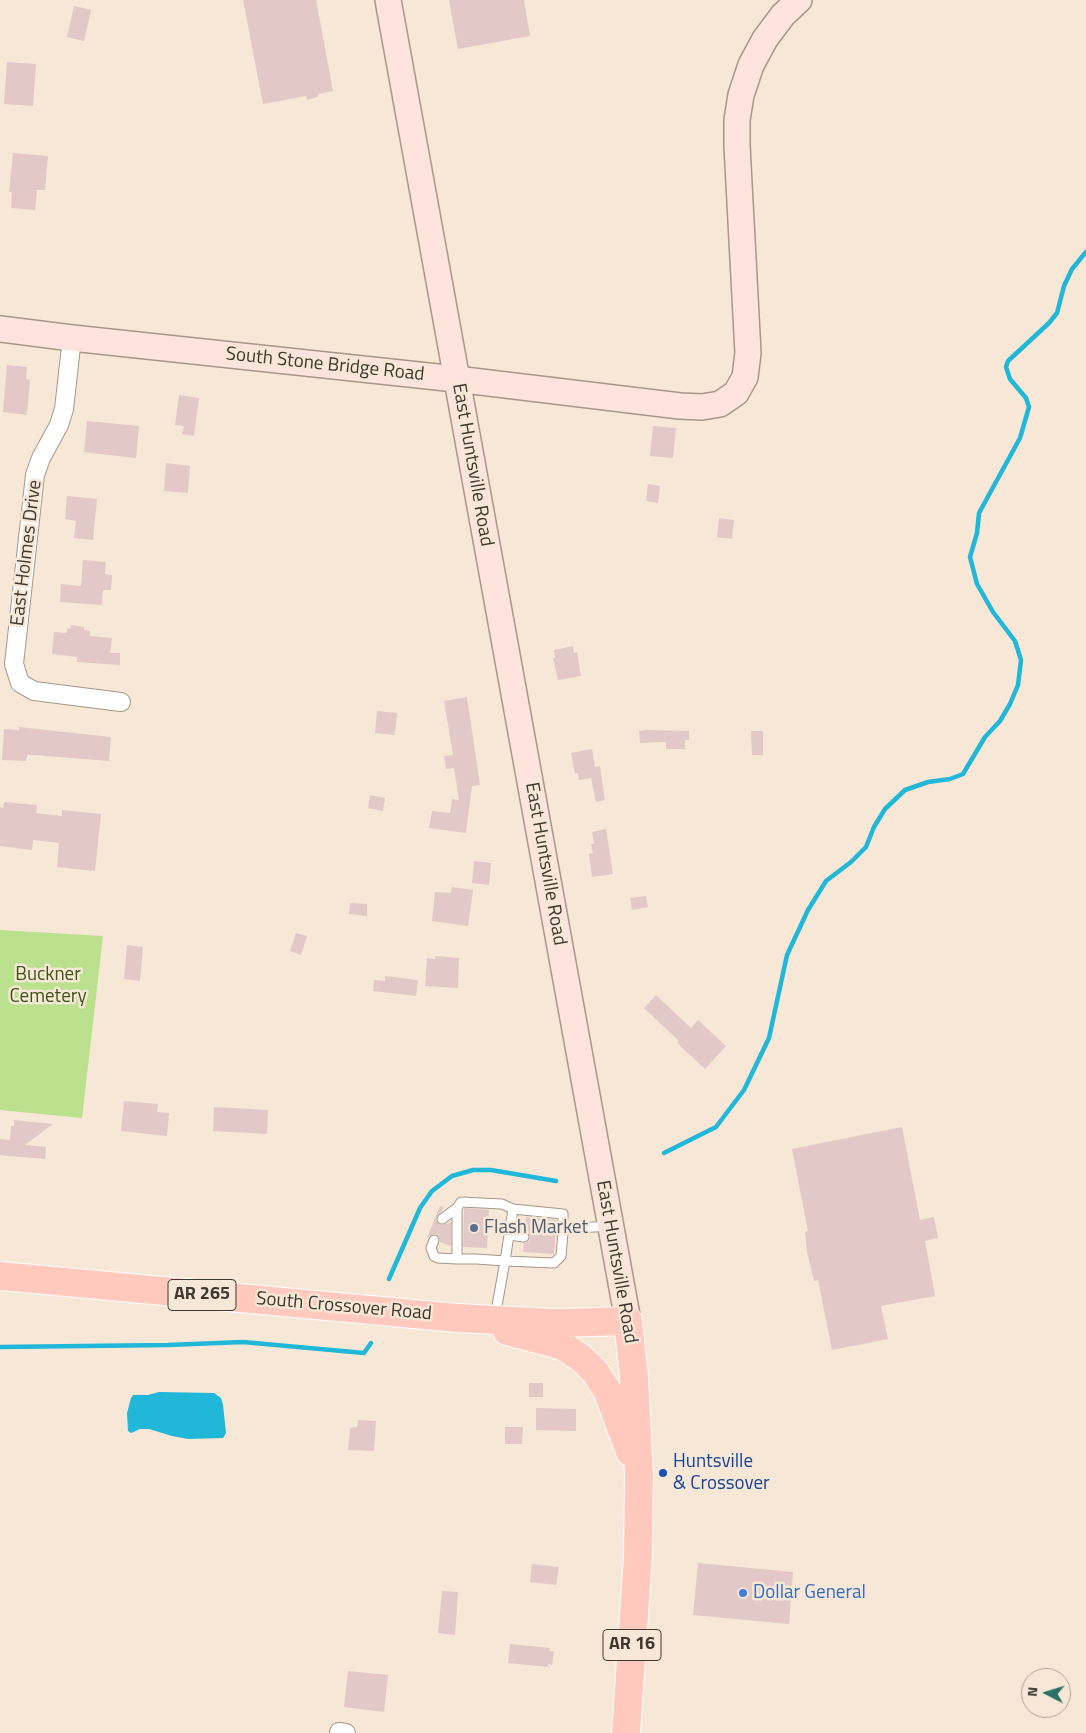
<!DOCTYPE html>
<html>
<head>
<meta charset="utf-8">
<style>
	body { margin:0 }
	#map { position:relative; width:1086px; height:1733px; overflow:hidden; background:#f7e7d6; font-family:"Titillium Web",sans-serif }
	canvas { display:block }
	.north { position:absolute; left:1021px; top:1668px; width:50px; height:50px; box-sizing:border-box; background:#f7e7d6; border:1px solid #ada194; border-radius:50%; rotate:275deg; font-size:14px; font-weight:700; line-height:20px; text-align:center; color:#3e3831 }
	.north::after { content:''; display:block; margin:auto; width:18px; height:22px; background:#2a7167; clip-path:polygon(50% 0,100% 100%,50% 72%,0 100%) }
</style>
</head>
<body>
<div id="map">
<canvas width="1086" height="1733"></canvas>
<div class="north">N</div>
</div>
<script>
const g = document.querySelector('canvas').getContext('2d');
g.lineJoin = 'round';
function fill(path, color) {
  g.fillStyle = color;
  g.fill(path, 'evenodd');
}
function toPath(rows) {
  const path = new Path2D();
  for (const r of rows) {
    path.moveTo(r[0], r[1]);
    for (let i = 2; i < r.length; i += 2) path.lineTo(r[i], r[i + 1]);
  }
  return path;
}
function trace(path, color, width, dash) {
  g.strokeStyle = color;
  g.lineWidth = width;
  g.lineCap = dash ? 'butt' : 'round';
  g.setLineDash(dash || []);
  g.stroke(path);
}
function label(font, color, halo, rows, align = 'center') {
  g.font = font + ' "Titillium Web",sans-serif';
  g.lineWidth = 5;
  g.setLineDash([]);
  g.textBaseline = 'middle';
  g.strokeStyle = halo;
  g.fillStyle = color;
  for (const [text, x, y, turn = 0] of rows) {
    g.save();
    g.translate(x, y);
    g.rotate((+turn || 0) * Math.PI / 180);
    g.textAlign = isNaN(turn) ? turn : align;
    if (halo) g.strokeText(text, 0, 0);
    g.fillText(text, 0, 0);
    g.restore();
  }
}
const green = toPath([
	[0,930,103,936,82,1118,0,1110]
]);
const water = toPath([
	[159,1392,214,1393,221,1398,223,1405,226,1433,223,1438,188,1439,172,1436,149,1429,140,1429,131,1433,128,1431,127,1413,131,1398,133,1395,148,1395]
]);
const stream = toPath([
	[664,1153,716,1127,744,1090,769,1038,787,955,808,910,826,881,851,862,866,847,874,827,885,809,905,790,928,782,950,779,963,774,985,737,1000,721,1010,704,1018,685,1021,660,1015,641,993,612,977,584,970,557,977,533,979,513,1020,438,1029,407,1026,398,1010,379,1006,367,1008,361,1049,323,1057,313,1064,286,1072,269,1086,252],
	[389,1279,420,1208,432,1191,452,1176,473,1170,491,1170,556,1181],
	[0,1347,168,1345,243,1342,364,1353,371,1343]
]);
const building = toPath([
	[243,0,316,0,333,91,318,94,318,97,307,100,306,96,263,104],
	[449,0,524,0,530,36,458,49],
	[74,6,91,10,84,41,67,37],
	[7,62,36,64,33,106,4,104],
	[13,153,48,156,45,190,37,190,35,210,11,208,12,192,9,192],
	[7,365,27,367,26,379,30,380,27,415,3,412],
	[179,395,199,398,194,436,182,434,184,426,175,425],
	[87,421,139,426,136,458,84,452],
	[653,426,676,428,673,458,650,456],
	[166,463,190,466,188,493,164,491],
	[648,484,660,486,658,503,646,501],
	[67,496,97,499,93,540,74,538,76,521,65,519],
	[719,518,734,520,732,539,717,537],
	[83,560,106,562,105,574,112,575,111,590,103,590,102,605,60,602,61,584,81,586],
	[71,625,84,627,84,630,90,631,90,636,112,638,110,653,120,653,120,665,77,662,77,657,52,654,54,632,67,633,67,628,70,629],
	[573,646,574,653,577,652,581,676,558,680,553,658,555,658,554,650],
	[467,697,480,785,472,786,466,833,429,828,432,811,450,813,452,799,459,800,454,768,446,769,444,756,453,755,444,701],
	[377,711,397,713,395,735,375,733],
	[19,727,111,737,109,761,34,755,27,755,26,761,2,760,4,729,19,730],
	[648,730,689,731,689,740,685,740,685,749,666,749,666,742,640,743,639,731],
	[751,731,763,731,763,755,752,755],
	[592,749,595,767,600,766,605,800,596,802,591,778,579,780,578,773,575,774,571,753],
	[370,795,385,798,383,811,368,808],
	[4,802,37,805,36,813,62,816,62,810,101,814,95,871,57,867,59,843,33,840,32,850,0,846,0,807,3,808],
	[606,829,613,874,592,877,589,854,593,853,591,844,594,844,592,832],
	[474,861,491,863,489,885,472,883],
	[452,887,473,890,468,926,432,921,435,892,451,893],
	[646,896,648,907,632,910,630,898],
	[350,903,367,904,367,916,349,914],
	[296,933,307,936,301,955,290,951],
	[127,945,143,947,140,981,124,979],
	[435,956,459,958,458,988,425,986,427,958,435,959],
	[385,976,418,980,416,996,373,991,374,980,385,981],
	[656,995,691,1028,698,1020,726,1046,705,1069,677,1043,679,1041,644,1008],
	[124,1101,158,1104,157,1112,169,1113,167,1136,121,1131],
	[214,1107,268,1110,267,1134,213,1131],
	[14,1120,53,1124,25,1145,46,1147,45,1159,10,1156,9,1157,9,1156,0,1155,0,1139,10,1140,11,1126,14,1126],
	[902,1127,920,1220,934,1217,938,1238,925,1241,935,1296,881,1306,888,1339,832,1350,818,1280,814,1281,807,1252,805,1232,808,1231,792,1149],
	[440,1206,443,1207,442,1211,437,1216,436,1220,439,1224,442,1225,451,1222,451,1246,440,1242,439,1236,436,1234,433,1234,427,1238],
	[464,1208,489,1210,487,1248,463,1247],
	[526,1217,557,1220,554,1254,523,1252,524,1243,529,1241,530,1237,528,1232,525,1231],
	[529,1383,543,1383,543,1397,529,1397],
	[536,1408,576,1409,576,1431,536,1430],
	[358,1420,376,1421,374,1451,348,1450,350,1428,357,1427],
	[505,1427,523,1427,522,1444,505,1444],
	[698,1563,793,1572,789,1624,693,1615],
	[532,1564,559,1567,556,1585,530,1582],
	[442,1591,458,1592,455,1635,438,1633],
	[510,1644,550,1648,549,1651,554,1651,552,1665,548,1664,548,1667,508,1663],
	[348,1671,388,1675,384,1712,344,1707]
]);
const lane = toPath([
	[442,1219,457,1208],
	[563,1229,610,1226],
	[509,1235,524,1237],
	[434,1240,431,1248,434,1256,438,1258,457,1259],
	[495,1317,505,1261,513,1209,563,1214,563,1233,561,1256,554,1263,505,1261,476,1259,457,1259,457,1208,461,1202,502,1204,513,1209]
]);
const street = toPath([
	[72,338,64,409,59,425,41,458,35,475,14,664,20,683,34,691,121,702],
	[339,1732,346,1733]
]);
const secondary = toPath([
	[388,0,628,1321],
	[0,329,72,338,456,379,680,406,702,407,720,404,736,393,745,377,748,353,737,146,737,120,741,95,751,65,765,39,783,15,799,0]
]);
const primary = toPath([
	[0,1276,457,1318,556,1323,628,1321,634,1376,639,1474,638,1556,626,1733],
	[507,1331,563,1346,581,1358,595,1372,607,1390,630,1452]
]);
const markers = [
	[474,1228,5,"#5c6f8a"],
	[663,1473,5,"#1a4fb4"],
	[743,1593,5,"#3f7fe0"]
];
const shields = [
	[202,1295,68],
	[632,1645,58]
];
const shieldNames = [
	["AR 265",202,1295],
	["AR 16",632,1645]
];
const streetNames = [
	["South Stone Bridge Road",325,365,6],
	["East Huntsville Road",472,465,80],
	["East Holmes Drive",27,553,-83],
	["East Huntsville Road",545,864,80],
	["East Huntsville Road",616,1262,80],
	["South Crossover Road",344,1307,5]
];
const parkNames = [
	["Buckner",48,975],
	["Cemetery",48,997]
];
const serviceNames = [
	["Flash Market",484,1228]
];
const transitNames = [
	["Huntsville",673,1462],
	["& Crossover",673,1484]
];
const shopNames = [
	["Dollar General",753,1593]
];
fill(green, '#bbe18f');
fill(water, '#20b7d9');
trace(stream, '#20b7d9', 4.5);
fill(building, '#e2c9c7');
trace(lane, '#a69788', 11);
trace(street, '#a69788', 20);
trace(secondary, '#a69788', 28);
trace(primary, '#fff', 30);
trace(lane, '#fff', 9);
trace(street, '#fff', 18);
trace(secondary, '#ffe4de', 25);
trace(primary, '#ffc9be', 28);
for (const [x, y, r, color] of markers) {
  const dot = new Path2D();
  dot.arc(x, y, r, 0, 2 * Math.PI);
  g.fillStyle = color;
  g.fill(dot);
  trace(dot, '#f7e7d6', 2);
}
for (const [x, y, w] of shields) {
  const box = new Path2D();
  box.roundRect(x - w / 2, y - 15.5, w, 31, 4);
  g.fillStyle = '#f7e7d6';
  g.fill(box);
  trace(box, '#3e3831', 1);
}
label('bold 18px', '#3e3831', null, shieldNames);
label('19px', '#3e3831', '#f7e7d6', streetNames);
label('19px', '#3c5517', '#f7e7d6', parkNames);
label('19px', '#4e5e75', '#f7e7d6', serviceNames, 'left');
label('19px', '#164399', '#f7e7d6', transitNames, 'left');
label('19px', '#366cbe', '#f7e7d6', shopNames, 'left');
</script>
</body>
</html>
